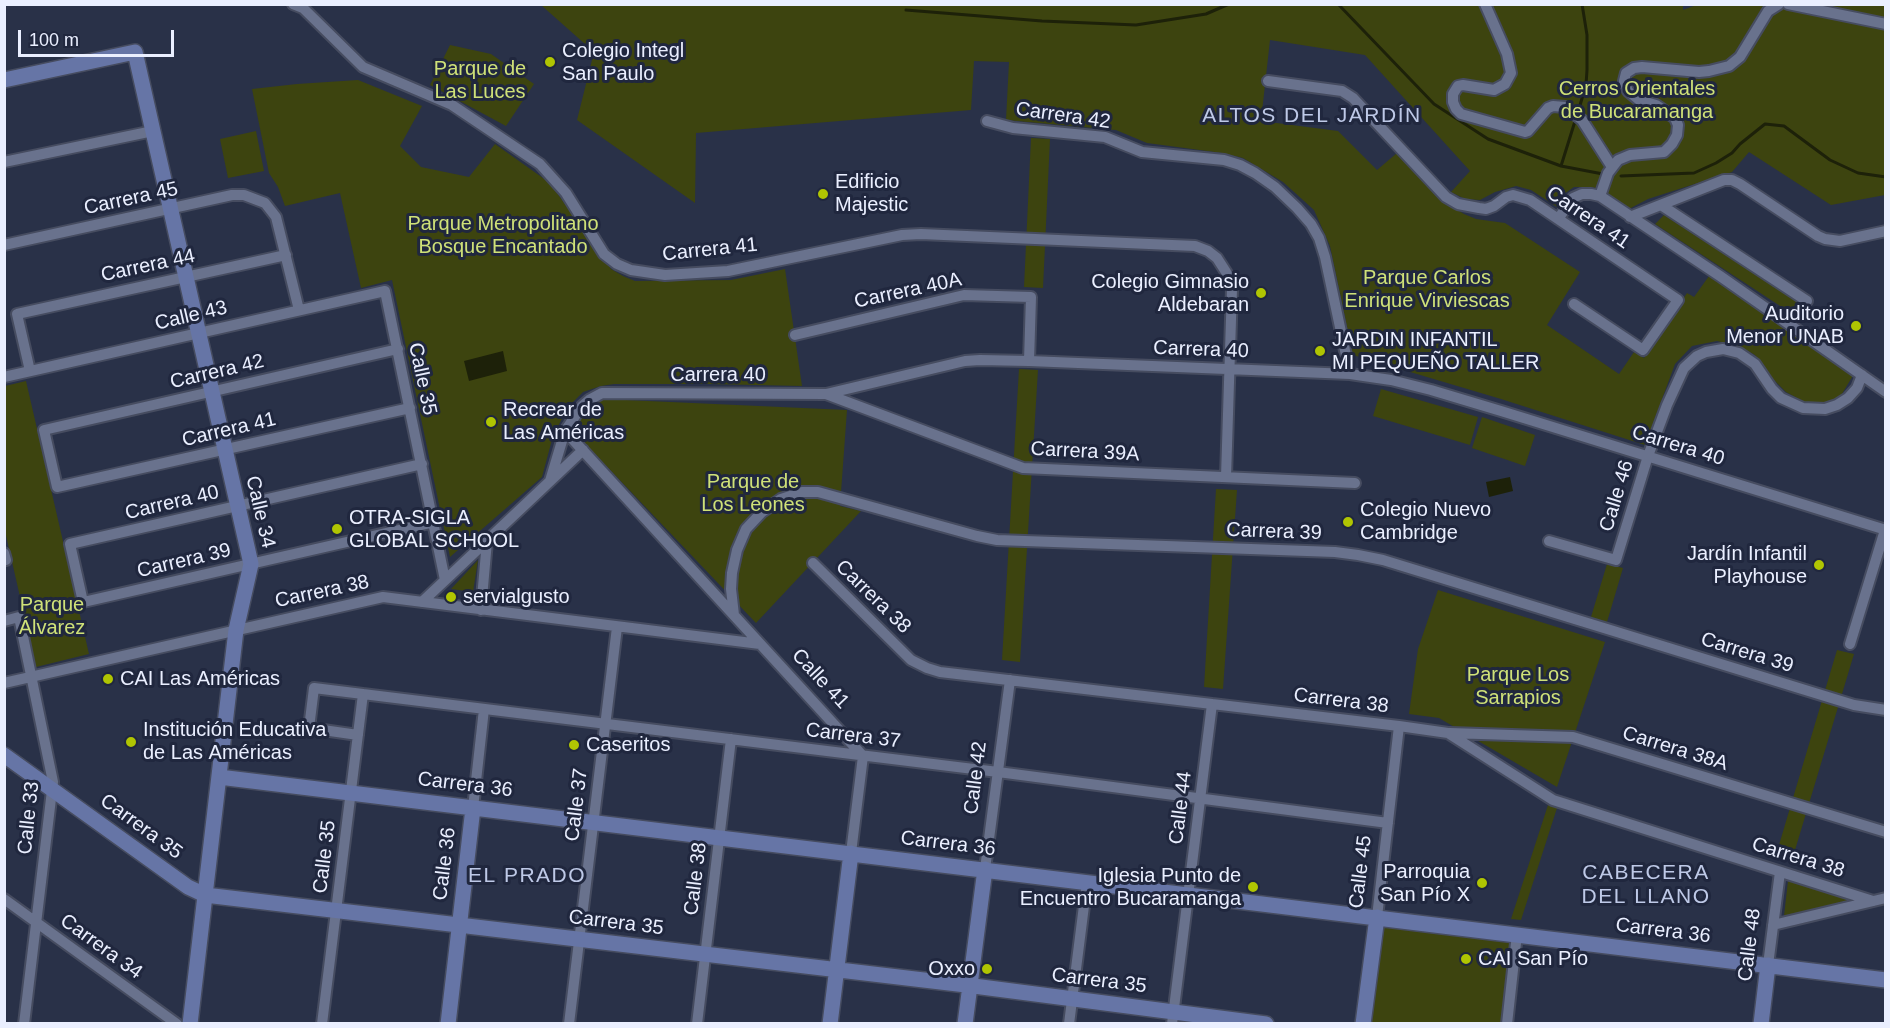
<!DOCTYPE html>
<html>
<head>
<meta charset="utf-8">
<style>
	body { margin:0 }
	#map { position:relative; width:1890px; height:1028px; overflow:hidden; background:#293148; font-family:Helvetica,sans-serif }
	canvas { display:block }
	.frame { position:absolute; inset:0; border:6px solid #eaefff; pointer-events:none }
	.scale { position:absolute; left:18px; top:30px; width:156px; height:27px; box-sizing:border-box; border:3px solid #eaefff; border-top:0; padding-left:8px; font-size:18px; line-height:21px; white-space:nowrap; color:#eaefff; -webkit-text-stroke:4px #20273e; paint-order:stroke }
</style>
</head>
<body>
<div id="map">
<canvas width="1890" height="1028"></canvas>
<div class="frame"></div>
<div class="scale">100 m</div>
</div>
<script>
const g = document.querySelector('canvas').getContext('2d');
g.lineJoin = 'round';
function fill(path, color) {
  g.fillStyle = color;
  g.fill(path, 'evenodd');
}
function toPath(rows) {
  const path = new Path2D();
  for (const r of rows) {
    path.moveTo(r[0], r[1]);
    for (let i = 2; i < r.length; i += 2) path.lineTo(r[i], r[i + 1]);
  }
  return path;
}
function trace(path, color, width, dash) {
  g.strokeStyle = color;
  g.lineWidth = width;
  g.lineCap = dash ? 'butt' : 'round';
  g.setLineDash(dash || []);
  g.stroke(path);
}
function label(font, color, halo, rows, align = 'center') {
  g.font = font + ' Helvetica,sans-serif';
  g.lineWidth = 6;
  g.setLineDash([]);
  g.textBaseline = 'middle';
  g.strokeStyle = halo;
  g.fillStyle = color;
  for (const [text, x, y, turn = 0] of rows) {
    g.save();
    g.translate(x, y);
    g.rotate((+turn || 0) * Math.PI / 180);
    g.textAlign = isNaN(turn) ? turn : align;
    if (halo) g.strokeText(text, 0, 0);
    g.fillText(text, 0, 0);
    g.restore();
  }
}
const green = toPath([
	[1683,4,1683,10,1699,4,1885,5,1885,195,1831,205,1749,152,1732,172,1648,199,1629,209,1596,188,1589,187,1574,187,1564,194,1557,207,1531,190,1516,186,1495,192,1480,200,1465,199,1451,192,1470,171,1365,55,1270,40,1261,121,1338,131,1377,170,1397,153,1446,203,1464,214,1476,219,1505,223,1580,272,1547,325,1619,374,1634,352,1644,358,1687,293,1694,297,1709,276,1854,374,1837,402,1829,405,1808,404,1786,392,1772,378,1755,355,1739,346,1717,341,1692,346,1675,364,1645,445,1501,399,1353,355,1330,246,1314,210,1283,182,1243,158,1222,153,1147,143,1116,130,1006,120,1009,62,974,61,971,110,696,133,695,203,577,120,594,52,541,5],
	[450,45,491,54,534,84,506,126,430,85],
	[358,80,422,106,400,146,421,167,469,177,495,144,550,183,611,269,623,276,635,281,731,280,785,269,802,386,709,384,614,384,601,386,583,392,568,407,553,436,542,477,450,557,392,280,361,288,340,193,285,206,278,187,269,173,252,89,297,84],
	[256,131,264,171,228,178,220,139],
	[1031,138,1050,139,1043,288,1024,287],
	[1664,215,1807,308,1800,319,1655,224],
	[1019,369,1038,370,1020,662,1002,660],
	[26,381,89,654,36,667,5,531,5,386],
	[1381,389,1478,417,1470,445,1373,416],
	[604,399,847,410,840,506,861,511,756,623,572,430,585,409,592,403],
	[1482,417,1535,435,1525,466,1472,448],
	[1216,489,1237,490,1223,689,1204,687],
	[478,560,473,592,451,589],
	[1607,564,1623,568,1607,622,1591,617],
	[1438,590,1605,642,1557,787,1439,718,1409,714,1418,649],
	[1837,650,1854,654,1792,860,1776,855],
	[1548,805,1557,808,1521,920,1511,919],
	[1788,881,1850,900,1784,916],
	[1380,927,1512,941,1502,1023,1369,1024]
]);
const water = toPath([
	[503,351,507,371,469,381,464,361],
	[1510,477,1513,491,1489,497,1486,482]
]);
const stream = toPath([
	[1338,4,1434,104,1488,139,1561,166,1603,174],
	[906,10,1042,21,1136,25,1206,14,1229,4],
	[1578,112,1586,85,1587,70,1587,35,1582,4],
	[1561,166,1576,118],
	[1621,176,1694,173,1716,163,1732,153,1740,144,1765,124,1784,126,1830,160,1858,173,1886,177]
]);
const street = toPath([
	[293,4,303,8,363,67,452,105,540,164,566,193,604,254,617,264,631,270,665,275,728,271,902,235,921,234,1195,246,1208,251,1217,258,1226,272,1230,280,1232,288,1226,477],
	[1485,4,1507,54,1511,73,1505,84,1494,90,1463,85,1458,86,1453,94,1453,102,1456,109,1461,114,1525,132,1528,131,1548,108,1553,106,1565,107,1582,120,1612,167],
	[1788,4,1886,24],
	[1268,81,1342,91,1353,98,1446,197,1458,204,1479,208,1486,209,1494,206,1506,197,1513,195,1530,200,1678,300,1643,350,1574,304],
	[987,121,1013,128,1105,137,1142,152,1224,160,1240,165,1255,173,1275,187,1297,208,1311,224,1319,238,1325,257,1350,374],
	[4,162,153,131],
	[1600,196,1608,173,1618,160,1630,155,1664,152,1672,144,1677,135,1678,125,1675,118,1656,105,1639,100,1628,91,1624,81,1626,73,1634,68,1642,67,1699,72,1709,71,1729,66,1740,57,1768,11,1779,4],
	[1661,205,1807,301],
	[1630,217,1724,180,1732,180,1740,184,1818,236,1825,239,1840,241,1886,231],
	[1558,219,1573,198,1582,194,1591,194,1600,196,1720,276,1886,392],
	[4,245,232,195,244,195,265,203,276,217,299,310],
	[795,335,964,295,1031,297,1029,361],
	[398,349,44,430,57,487,410,408],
	[30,371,17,314,286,255],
	[4,377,385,291,445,580],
	[826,394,1023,468,1355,483],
	[565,431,863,756,851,853],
	[422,464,70,544,83,602,434,522],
	[550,481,565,431,582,406,589,400,602,393,826,394,965,361,980,360,1029,361,1350,374,1391,380,1431,390,1501,411,1886,530],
	[1549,541,1616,560,1648,456,1667,405,1684,368,1697,356,1706,352,1723,349,1739,353,1755,364,1772,389,1781,398,1803,408,1825,409,1837,405,1848,398,1857,388,1862,375],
	[4,553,6,560,4,560],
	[813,563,911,660,927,668,940,672,1399,726,1448,733,1553,800,1873,901],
	[422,602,583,450],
	[481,610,487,541],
	[734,615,731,589,732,573,737,550,746,529,762,512,781,499,802,492,818,492,977,536,997,540,1335,552,1358,555,1383,560,1854,705,1886,710],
	[4,621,19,617,53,782,24,1024],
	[1850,644,1885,530],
	[4,683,383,597,760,644],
	[1450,733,1573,737,1886,832],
	[358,735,309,728,314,688,998,772,1388,823],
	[473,808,484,709],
	[985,869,1010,680],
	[4,899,177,1024],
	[1377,917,1399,726],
	[1773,925,1886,898],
	[1768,965,1780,872],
	[322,1024,363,694],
	[569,1024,617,627],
	[697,1024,731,739],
	[1069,1024,1087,882],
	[1172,1024,1212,704],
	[1507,1024,1517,934]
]);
const secondary = toPath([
	[4,80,135,52,251,564,236,630,190,1024],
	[4,755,188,887,205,895,966,985,1266,1024],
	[219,777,1886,980],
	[448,1024,473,808],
	[830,1024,851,853],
	[965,1024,985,869],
	[1363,1024,1377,917],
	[1761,1024,1768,965]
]);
const markers = [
	[550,62,6,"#b0c502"],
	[823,194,6,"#b0c502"],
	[1261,293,6,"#b0c502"],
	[1856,326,6,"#b0c502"],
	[1320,351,6,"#b0c502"],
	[491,422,6,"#b0c502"],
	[1348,522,6,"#b0c502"],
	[337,529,6,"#b0c502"],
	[1819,565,6,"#b0c502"],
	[451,597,6,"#b0c502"],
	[108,679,6,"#b0c502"],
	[131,742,6,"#b0c502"],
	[574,745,6,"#b0c502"],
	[1482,883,6,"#b0c502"],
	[1253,887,6,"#b0c502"],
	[1466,959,6,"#b0c502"],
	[987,969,6,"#b0c502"]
];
const poiNames = [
	["Colegio Integl",562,51],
	["San Paulo",562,74],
	["Edificio",835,182],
	["Majestic",835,205],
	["Colegio Gimnasio",1249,282,"right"],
	["Aldebaran",1249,305,"right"],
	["Auditorio",1844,314,"right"],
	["Menor UNAB",1844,337,"right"],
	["JARDIN INFANTIL",1332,340],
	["MI PEQUEÑO TALLER",1332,363],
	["Recrear de",503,410],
	["Las Américas",503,433],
	["Colegio Nuevo",1360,510],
	["Cambridge",1360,533],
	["OTRA-SIGLA",349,518],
	["GLOBAL SCHOOL",349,541],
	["Jardín Infantil",1807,554,"right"],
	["Playhouse",1807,577,"right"],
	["servialgusto",463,597],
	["CAI Las Américas",120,679],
	["Institución Educativa",143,730],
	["de Las Américas",143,753],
	["Caseritos",586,745],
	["Parroquia",1470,872,"right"],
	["San Pío X",1470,895,"right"],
	["Iglesia Punto de",1241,876,"right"],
	["Encuentro Bucaramanga",1241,899,"right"],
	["CAI San Pío",1478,959],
	["Oxxo",975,969,"right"]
];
const parkNames = [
	["Parque de",480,69],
	["Las Luces",480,92],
	["Cerros Orientales",1637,89],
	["de Bucaramanga",1637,112],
	["Parque Metropolitano",503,224],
	["Bosque Encantado",503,247],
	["Parque Carlos",1427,278],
	["Enrique Virviescas",1427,301],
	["Parque de",753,482],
	["Los Leones",753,505],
	["Parque",52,605],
	["Álvarez",52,628],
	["Parque Los",1518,675],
	["Sarrapios",1518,698]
];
const streetNames = [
	["Carrera 42",1063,116,8],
	["Carrera 45",131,199,-12],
	["Carrera 41",1588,218,34],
	["Carrera 41",710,250,-6],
	["Carrera 44",148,266,-12],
	["Carrera 40A",908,291,-12],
	["Calle 43",191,316,-13],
	["Carrera 40",1201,350,2],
	["Carrera 42",217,372,-13],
	["Carrera 40",718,375],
	["Calle 35",422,379,78],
	["Carrera 41",229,430,-13],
	["Carrera 40",1678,446,17],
	["Carrera 39A",1085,452,3],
	["Calle 46",1617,496,-73],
	["Carrera 40",172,503,-13],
	["Calle 34",260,512,77],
	["Carrera 39",1274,532,2],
	["Carrera 39",184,561,-13],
	["Carrera 38",322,592,-12],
	["Carrera 38",873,597,44],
	["Carrera 39",1747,653,17],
	["Calle 41",820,679,47],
	["Carrera 38",1341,701,7],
	["Carrera 37",853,736,7],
	["Carrera 38A",1675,749,17],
	["Calle 42",976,778,-83],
	["Carrera 36",465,785,7],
	["Calle 37",577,805,-83],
	["Calle 44",1181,808,-83],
	["Calle 33",29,818,-84],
	["Carrera 35",141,827,36],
	["Carrera 36",948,844,7],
	["Calle 35",325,857,-83],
	["Carrera 38",1798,858,17],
	["Calle 36",445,864,-83],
	["Calle 45",1361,872,-83],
	["Calle 38",696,879,-83],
	["Carrera 35",616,923,7],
	["Carrera 36",1663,931,7],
	["Calle 48",1750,945,-83],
	["Carrera 34",101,947,36],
	["Carrera 35",1099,981,7]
];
const neighbourhoodNames = [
	["ALTOS DEL JARDÍN",1312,116],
	["CABECERA",1646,873],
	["DEL LLANO",1646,897],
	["EL PRADO",527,876]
];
fill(green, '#3d440f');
fill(water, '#1d2109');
trace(stream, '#1d2109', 3);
trace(street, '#464c60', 14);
trace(secondary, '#464c60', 18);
trace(street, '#69728d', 10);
trace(secondary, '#6675a6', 15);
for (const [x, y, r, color] of markers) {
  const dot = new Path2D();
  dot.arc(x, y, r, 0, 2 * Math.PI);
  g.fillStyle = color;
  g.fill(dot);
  trace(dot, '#20273e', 2);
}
label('20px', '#eaefff', '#20273e', poiNames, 'left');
label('20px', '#cfe178', '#20273e', parkNames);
label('20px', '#eaefff', '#20273e', streetNames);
g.letterSpacing = '1.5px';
label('21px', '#bec9e7', '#20273e', neighbourhoodNames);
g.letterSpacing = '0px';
</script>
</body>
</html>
